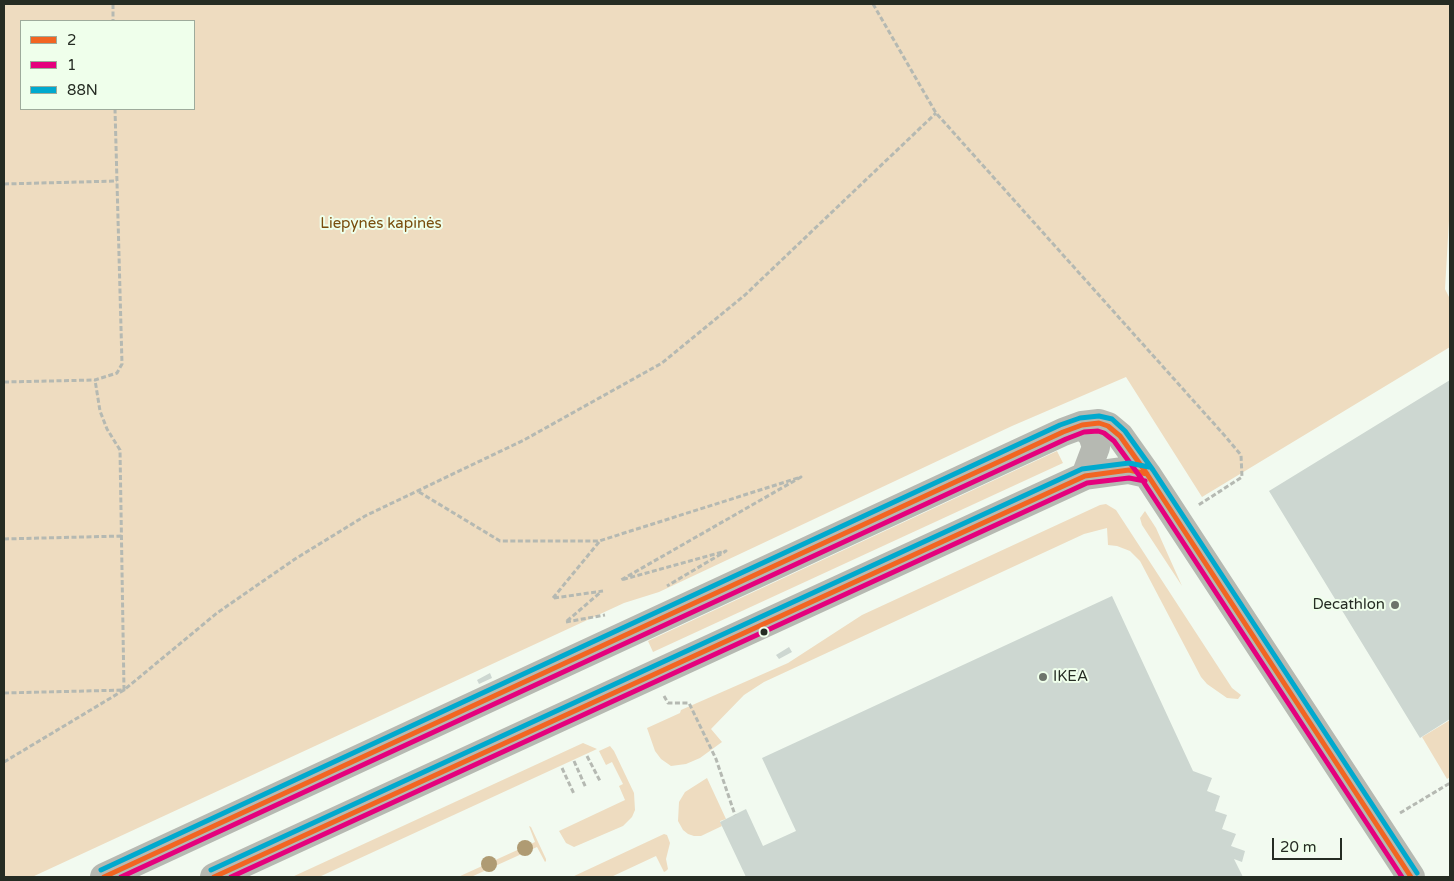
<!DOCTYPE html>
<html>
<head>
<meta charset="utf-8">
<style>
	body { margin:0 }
	#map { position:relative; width:1454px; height:881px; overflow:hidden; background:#f2faf0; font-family:"Varela Round",sans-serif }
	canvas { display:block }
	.frame { position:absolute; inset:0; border:5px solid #252c23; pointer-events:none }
	.legend { position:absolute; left:20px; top:20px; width:175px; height:90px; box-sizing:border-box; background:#efffeb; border:1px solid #9eab9b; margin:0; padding:6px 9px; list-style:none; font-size:15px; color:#252c23 }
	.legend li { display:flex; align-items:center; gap:10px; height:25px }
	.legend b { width:25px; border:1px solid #9eab9b }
	.scale { position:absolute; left:1272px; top:838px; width:70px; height:22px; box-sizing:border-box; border:2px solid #252c23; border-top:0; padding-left:6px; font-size:15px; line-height:18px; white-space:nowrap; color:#252c23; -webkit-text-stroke:4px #efffeb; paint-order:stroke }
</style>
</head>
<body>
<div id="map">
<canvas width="1454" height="881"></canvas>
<div class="frame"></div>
<ul class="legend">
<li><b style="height:6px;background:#f26522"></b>2</li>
<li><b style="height:6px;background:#e5007d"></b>1</li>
<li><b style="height:6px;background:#00a9ce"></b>88N</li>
</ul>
<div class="scale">20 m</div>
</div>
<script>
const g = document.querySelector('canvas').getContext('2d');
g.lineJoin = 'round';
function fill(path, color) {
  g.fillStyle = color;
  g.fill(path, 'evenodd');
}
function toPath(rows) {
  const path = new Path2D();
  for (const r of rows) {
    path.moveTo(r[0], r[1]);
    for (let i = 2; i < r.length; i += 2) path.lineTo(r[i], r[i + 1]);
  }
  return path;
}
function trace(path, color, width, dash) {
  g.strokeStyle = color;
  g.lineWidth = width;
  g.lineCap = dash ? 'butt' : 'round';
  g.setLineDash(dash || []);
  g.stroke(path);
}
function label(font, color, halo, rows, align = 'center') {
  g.font = font + ' "Varela Round",sans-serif';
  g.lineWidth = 4;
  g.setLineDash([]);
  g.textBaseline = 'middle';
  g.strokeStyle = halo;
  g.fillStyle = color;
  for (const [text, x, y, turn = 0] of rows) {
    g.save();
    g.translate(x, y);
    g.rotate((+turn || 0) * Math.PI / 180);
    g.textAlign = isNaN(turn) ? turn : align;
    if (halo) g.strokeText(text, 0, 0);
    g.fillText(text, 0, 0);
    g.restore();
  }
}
const green = toPath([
	[4,4,1450,4,1450,203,1445,289,1450,299,1450,347,1202,497,1126,377,1012,426,659,592,624,603,32,877,4,877],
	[194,21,194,109,21,109,21,21],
	[1057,451,1063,463,653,652,648,641],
	[1106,504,1116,510,1232,688,1241,695,1238,699,1227,698,1207,684,1201,677,1140,561,1130,551,1117,546,1108,545,1107,528,1084,534,764,682,744,695,711,729,722,742,700,758,686,764,671,766,661,759,655,751,647,728,680,713,681,710,788,663,862,615,1100,505],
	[1145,511,1156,528,1182,586,1142,525,1140,518],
	[1450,720,1450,777,1447,779,1422,737],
	[583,743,597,749,319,877,292,877],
	[610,746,614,751,634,793,635,810,632,817,623,826,574,847,566,843,559,831,625,800,619,786,623,784,612,762,606,765,599,751],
	[707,778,726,819,720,821,722,826,701,836,694,836,688,834,683,830,678,821,679,802,685,792],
	[529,826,531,827,546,859,546,861,545,862,537,847,471,877,458,877,535,842],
	[664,834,667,835,670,843,666,859,668,869,666,871,664,872,656,856,611,877,572,877]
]);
const building = toPath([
	[1450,380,1450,719,1420,738,1269,491],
	[1112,596,1193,771,1212,778,1207,791,1220,796,1215,811,1227,815,1222,829,1236,834,1231,846,1245,851,1242,862,1234,859,1243,877,746,877,720,822,746,809,763,846,796,831,762,758],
	[789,647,792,652,779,659,776,655],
	[490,673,492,678,479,684,477,680]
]);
const path = toPath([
	[113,4,113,21],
	[873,4,936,113,1225,436,1241,455,1242,477,1197,506],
	[4,184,117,181],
	[4,382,95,380,117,373,122,364,115,109],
	[419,492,500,541,599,541,801,477,621,580,726,551,667,586],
	[4,539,122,536],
	[553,598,599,542],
	[554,598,603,591],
	[567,621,602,591],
	[566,622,605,615],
	[4,693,124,690,120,450,107,429,100,411,95,380],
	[664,696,668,703,689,703,716,759,735,815],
	[587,756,600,781],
	[574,761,586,788],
	[4,762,124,690,217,613,295,559,365,516,524,440,662,363,745,295,936,113],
	[562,768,574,794],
	[1400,813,1450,783]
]);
const primary = toPath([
	[1082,425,1092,435,1096,447,1085,476],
	[104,877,1063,432,1082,425,1099,423,1108,426,1120,436,1147,474,1411,877],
	[214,877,1085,476,1129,470,1147,474]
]);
const bus1 = toPath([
	[104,877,1063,432,1082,425,1099,423,1108,426,1120,436,1147,474,1411,877],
	[214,877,1085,476,1129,470,1147,474]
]);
const bus2 = toPath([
	[121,877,1066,439,1084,432,1098,431,1104,433,1114,441,1141,478,1402,877],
	[231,877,1087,483,1129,478,1145,481]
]);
const bus3 = toPath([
	[101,870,1060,425,1080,418,1099,416,1112,419,1125,431,1153,470,1417,873],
	[211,870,1082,469,1129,463,1149,467]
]);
const trees = [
	[525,848],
	[489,864]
];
const markers = [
	[1395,605,5,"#6d746b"],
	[764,632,4.5,"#252c23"],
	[1043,677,5,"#6d746b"]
];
const parkNames = [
	["Liepynės kapinės",381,224]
];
const poiNames = [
	["Decathlon",1385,605],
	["IKEA",1053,677,"left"]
];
fill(green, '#eedcc0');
fill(building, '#cdd7d1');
trace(path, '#b5b9b2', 3, [5, 2.5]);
trace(primary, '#b6b9b2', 28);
trace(bus1, '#f26522', 5);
trace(bus2, '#e5007d', 5);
trace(bus3, '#00a9ce', 5);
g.fillStyle = '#af9b73';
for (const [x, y] of trees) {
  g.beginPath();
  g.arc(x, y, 8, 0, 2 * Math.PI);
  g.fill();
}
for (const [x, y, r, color] of markers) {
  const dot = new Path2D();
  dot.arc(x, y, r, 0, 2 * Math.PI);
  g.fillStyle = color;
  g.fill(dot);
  trace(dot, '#efffeb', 2);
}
label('15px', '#794d0d', '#efffeb', parkNames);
label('15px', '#252c23', '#efffeb', poiNames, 'right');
</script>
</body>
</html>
